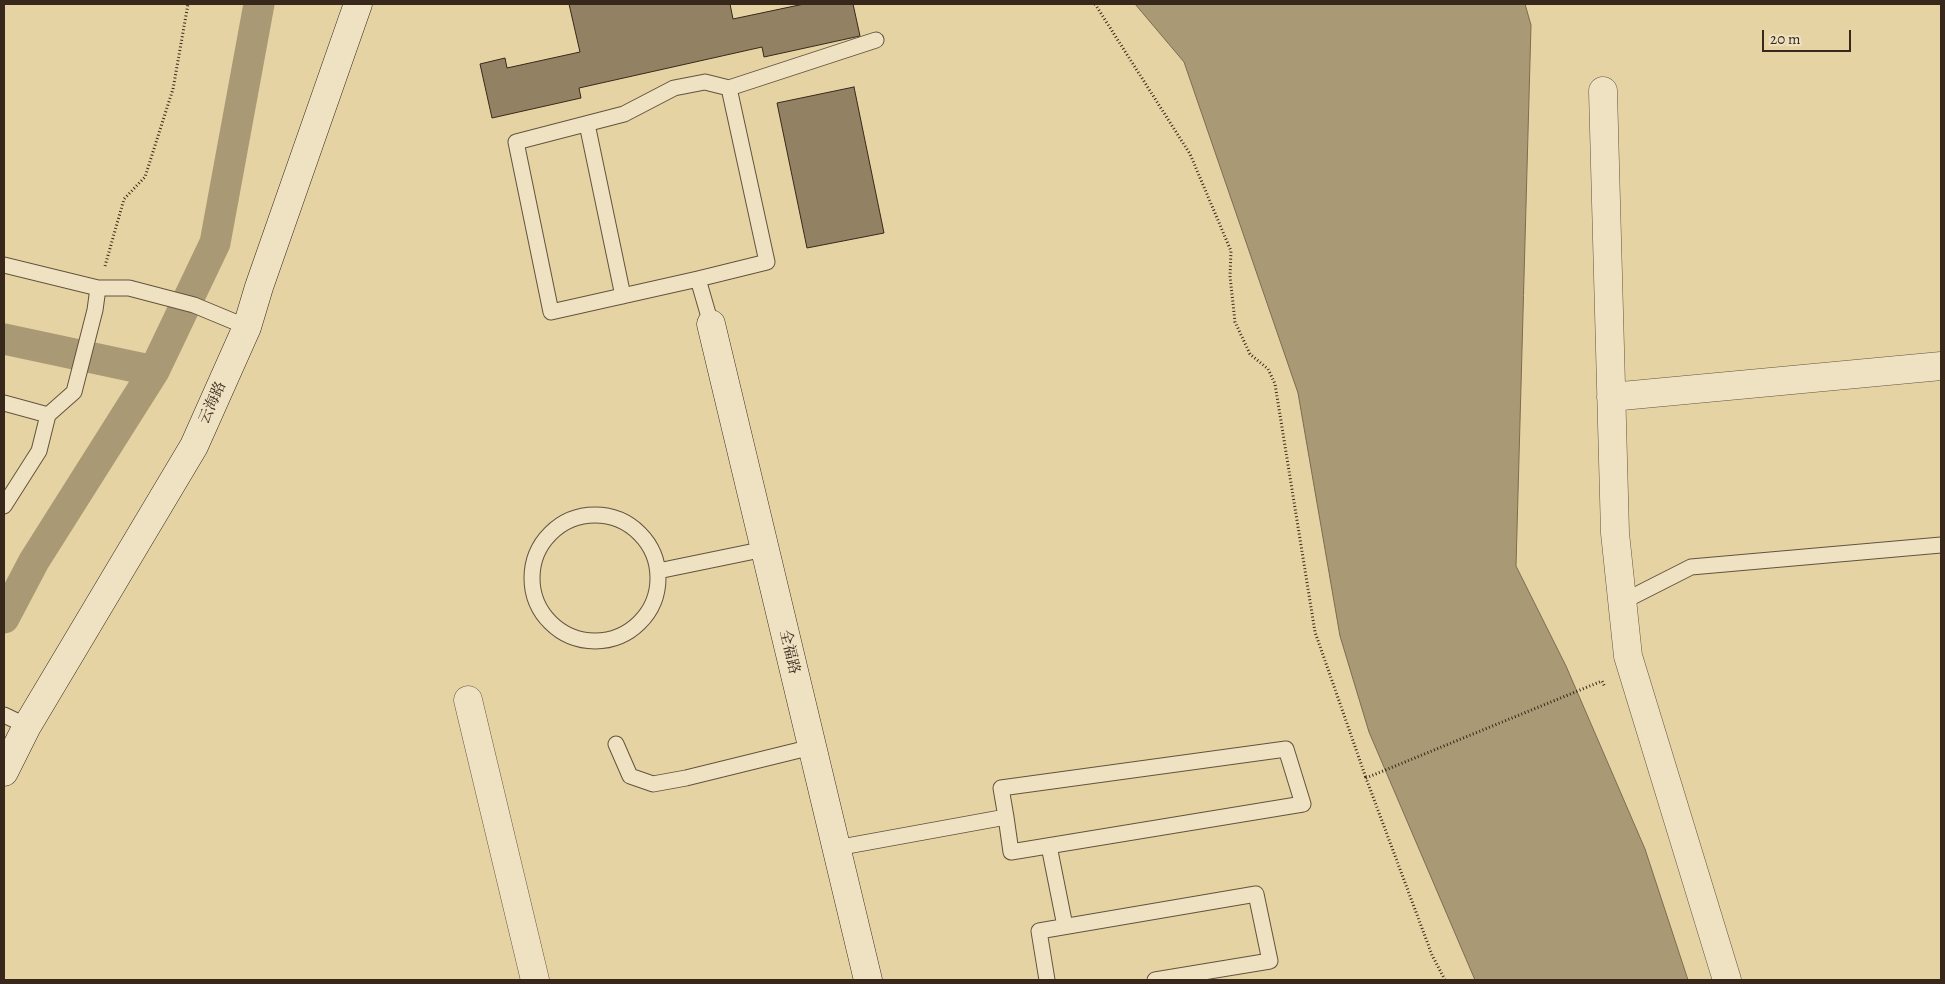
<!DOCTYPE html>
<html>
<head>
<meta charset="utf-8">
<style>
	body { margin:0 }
	#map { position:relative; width:1945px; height:984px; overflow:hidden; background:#e6d3a3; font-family:Alegreya,serif }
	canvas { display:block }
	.frame { position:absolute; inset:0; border:5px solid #37281b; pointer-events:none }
	.scale { position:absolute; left:1762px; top:30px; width:89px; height:22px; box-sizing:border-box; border:2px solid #37281b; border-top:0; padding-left:6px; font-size:15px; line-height:18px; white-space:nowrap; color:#37281b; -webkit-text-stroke:4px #efe2c3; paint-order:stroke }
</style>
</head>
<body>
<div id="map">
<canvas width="1945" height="984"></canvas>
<div class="frame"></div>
<div class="scale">20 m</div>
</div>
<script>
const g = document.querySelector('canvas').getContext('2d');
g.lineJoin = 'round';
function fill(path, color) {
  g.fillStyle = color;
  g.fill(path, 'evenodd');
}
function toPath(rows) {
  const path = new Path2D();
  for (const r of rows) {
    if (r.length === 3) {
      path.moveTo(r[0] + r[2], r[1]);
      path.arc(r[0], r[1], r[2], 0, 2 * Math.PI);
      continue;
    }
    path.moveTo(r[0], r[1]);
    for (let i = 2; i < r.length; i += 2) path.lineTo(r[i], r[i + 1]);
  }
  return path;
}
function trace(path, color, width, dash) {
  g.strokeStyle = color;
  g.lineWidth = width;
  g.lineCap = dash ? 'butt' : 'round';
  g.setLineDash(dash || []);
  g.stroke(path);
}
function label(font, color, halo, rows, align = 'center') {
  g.font = font + ' Alegreya,"Noto Serif SC",serif';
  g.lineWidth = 4;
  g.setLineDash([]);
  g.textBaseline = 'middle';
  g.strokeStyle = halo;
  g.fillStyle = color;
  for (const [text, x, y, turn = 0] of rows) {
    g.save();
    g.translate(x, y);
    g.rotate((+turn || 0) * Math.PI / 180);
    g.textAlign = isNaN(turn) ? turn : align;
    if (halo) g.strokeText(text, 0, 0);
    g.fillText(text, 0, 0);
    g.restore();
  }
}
const water = toPath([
	[1135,4,1525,4,1531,25,1516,566,1566,666,1645,849,1688,980,1475,980,1369,732,1340,636,1298,393,1184,62,1135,4]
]);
const canal = toPath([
	[4,339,154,371,34,561,4,618],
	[154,371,215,243,259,4]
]);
const building = toPath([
	[569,4,730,4,733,19,804,4,853,4,860,36,764,57,762,47,579,88,581,98,492,118,480,64,505,58,507,68,580,52,569,4],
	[854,87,884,233,807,248,777,103,854,87]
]);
const path = toPath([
	[1095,4,1190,154,1231,251,1230,276,1235,322,1250,354,1268,369,1275,384,1315,632,1366,778],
	[105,266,124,199,145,177,173,89,188,4],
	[1445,980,1432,955,1366,778,1602,681,1605,687]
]);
const lane = toPath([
	[729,88,767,262,698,279,551,312,516,142,624,114,674,88,705,82,729,88,876,40],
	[587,124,623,296],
	[4,265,98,288,129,288,194,305,247,327],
	[698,279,711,324],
	[4,403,48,415,74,392,95,310,98,288],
	[4,506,39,451,48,415],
	[595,578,63],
	[658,571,765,549],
	[1622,602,1691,567,1941,545],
	[4,715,27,726],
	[616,744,630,776,653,784,686,778,812,747],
	[1049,846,1065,926],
	[836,848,1006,817,1001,788,1286,749,1303,804,1011,852,1006,817],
	[1047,980,1039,931,1256,894,1270,961,1155,980]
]);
const street = toPath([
	[1603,91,1615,533,1628,656,1727,980],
	[1611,397,1941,366],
	[468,700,535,980]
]);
const secondary = toPath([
	[711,324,868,980],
	[4,772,27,726,194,446,247,327,259,287,358,4]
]);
const streetNames = [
	["云海路",213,403,-66],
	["全福路",789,652,77]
];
fill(water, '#aa9975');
trace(water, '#7c6c51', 1);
trace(canal, '#aa9975', 31);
fill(building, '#928162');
trace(building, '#37281b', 1);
trace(lane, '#63533d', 17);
trace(street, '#63533d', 29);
trace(secondary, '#37281b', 29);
trace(path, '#37281b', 3, [1, 2.5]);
trace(lane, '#efe2c3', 15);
trace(street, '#efe2c3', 28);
trace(secondary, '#efe2c3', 28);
label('15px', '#37281b', '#efe2c3', streetNames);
</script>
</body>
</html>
